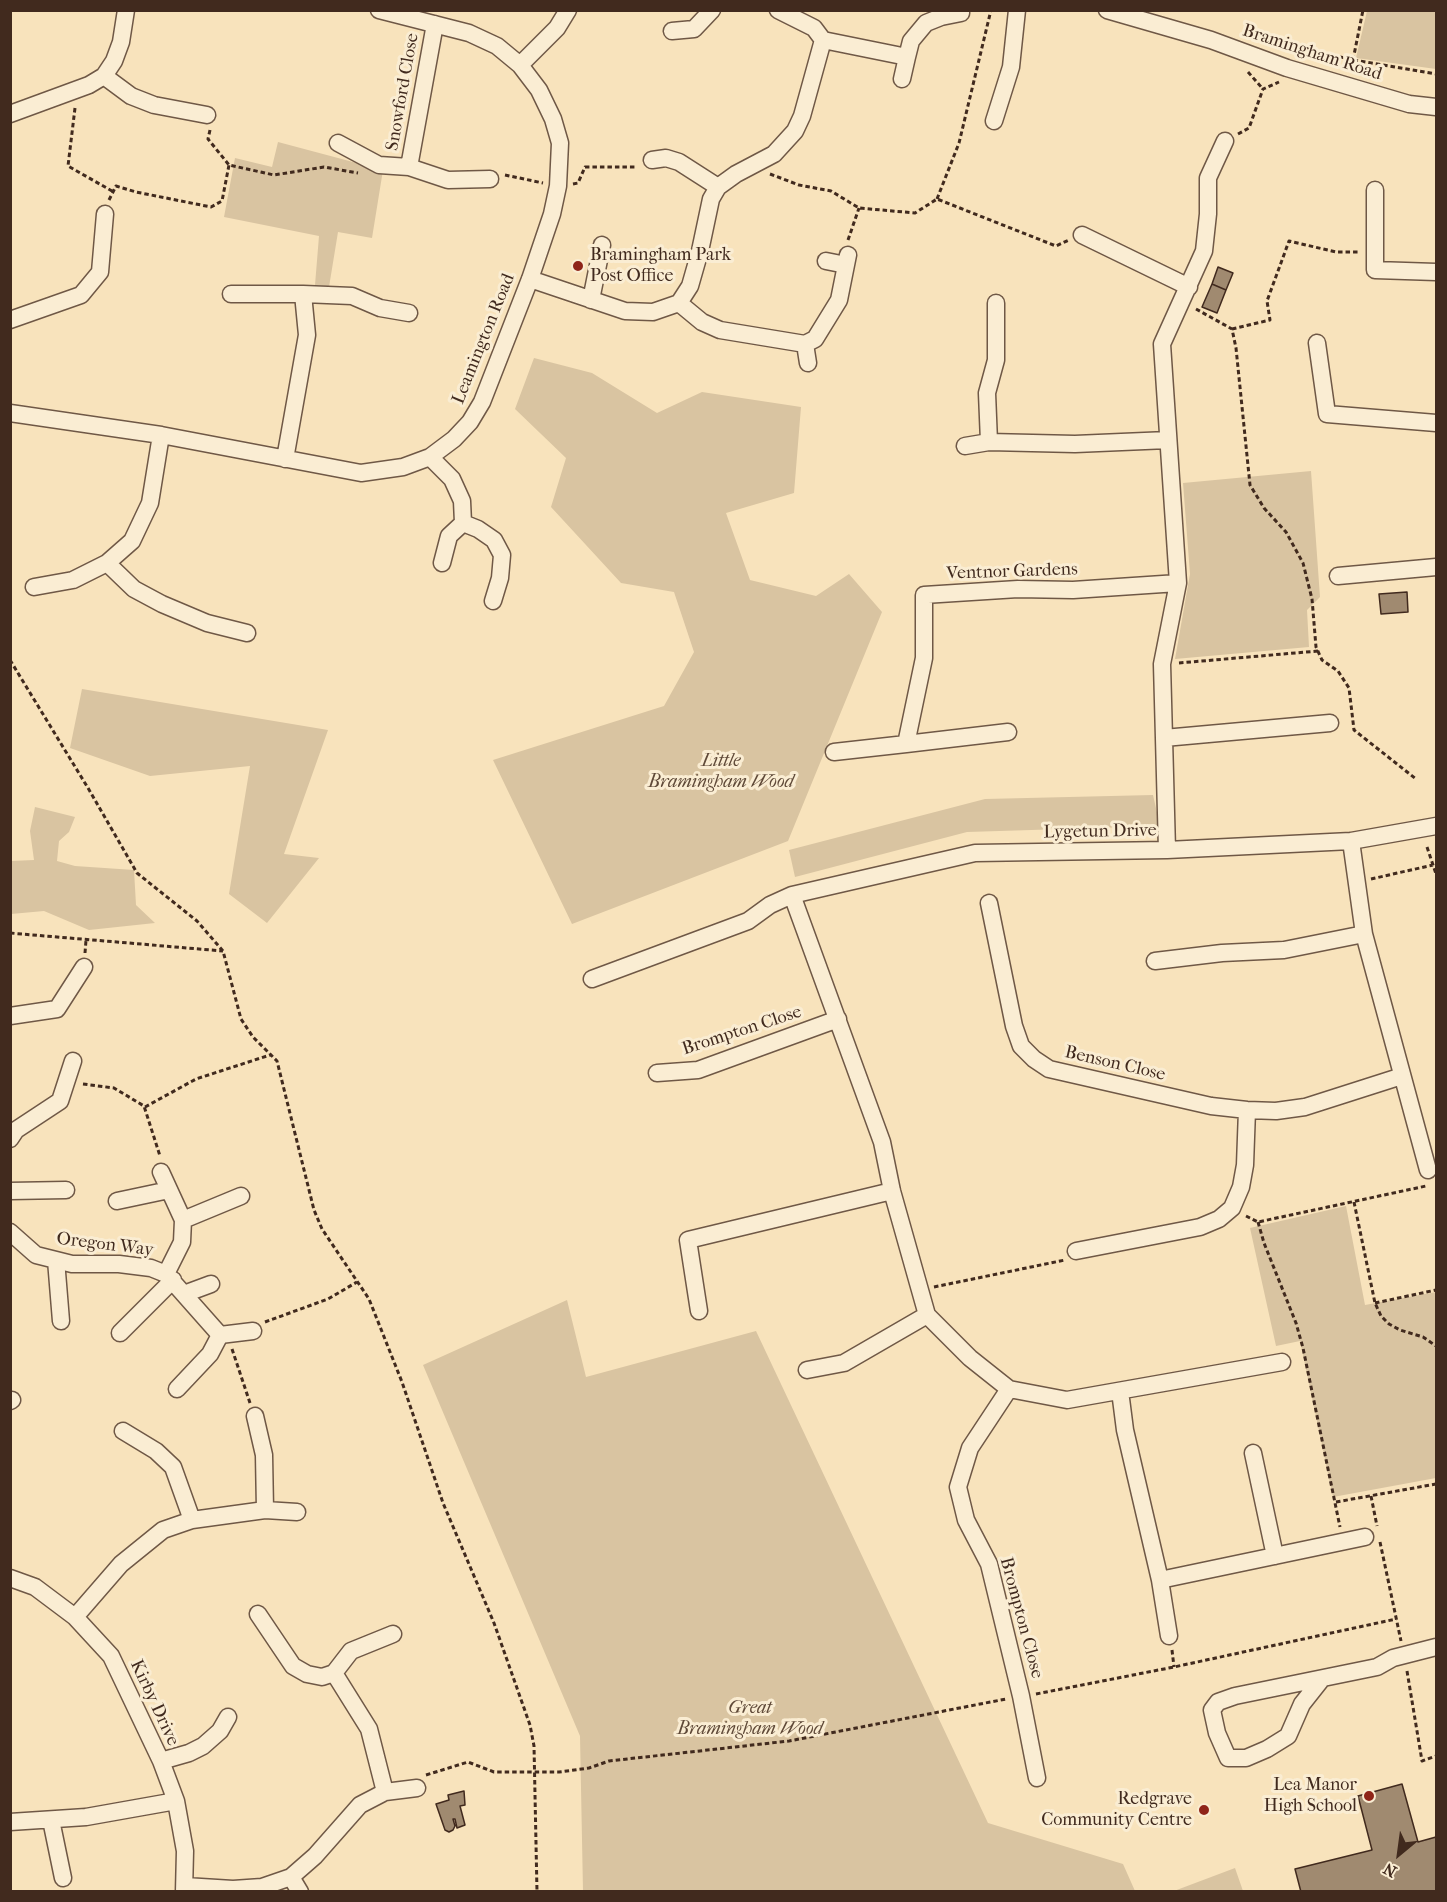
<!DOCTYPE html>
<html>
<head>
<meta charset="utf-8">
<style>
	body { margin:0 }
	#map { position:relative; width:1447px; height:1902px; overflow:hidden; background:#f8e3bc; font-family:"IM FELL French Canon",serif }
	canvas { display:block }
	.frame { position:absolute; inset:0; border:12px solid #412a1e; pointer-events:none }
	.north { position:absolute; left:1369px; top:1824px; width:60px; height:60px; -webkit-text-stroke:4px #faedd3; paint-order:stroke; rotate:209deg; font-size:16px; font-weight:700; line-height:24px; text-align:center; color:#412a1e }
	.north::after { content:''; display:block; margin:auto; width:21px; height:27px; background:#412a1e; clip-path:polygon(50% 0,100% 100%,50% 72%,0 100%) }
</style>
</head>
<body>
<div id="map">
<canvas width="1447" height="1902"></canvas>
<div class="frame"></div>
<div class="north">N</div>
</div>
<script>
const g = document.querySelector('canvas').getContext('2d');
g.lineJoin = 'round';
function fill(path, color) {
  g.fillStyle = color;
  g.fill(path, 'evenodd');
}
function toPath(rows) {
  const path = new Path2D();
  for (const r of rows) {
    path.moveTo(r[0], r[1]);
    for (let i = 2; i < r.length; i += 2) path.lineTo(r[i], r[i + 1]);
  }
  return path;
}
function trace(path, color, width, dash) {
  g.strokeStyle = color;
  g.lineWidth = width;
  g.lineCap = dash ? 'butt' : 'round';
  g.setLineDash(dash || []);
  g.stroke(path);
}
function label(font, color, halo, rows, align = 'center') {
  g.font = font + ' "IM FELL French Canon",serif';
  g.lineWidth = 6;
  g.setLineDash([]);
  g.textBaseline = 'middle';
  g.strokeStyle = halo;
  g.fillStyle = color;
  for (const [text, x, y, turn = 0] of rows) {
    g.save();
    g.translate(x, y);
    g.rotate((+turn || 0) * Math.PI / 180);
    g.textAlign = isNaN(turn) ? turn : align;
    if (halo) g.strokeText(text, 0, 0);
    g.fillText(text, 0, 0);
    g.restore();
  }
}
const green = toPath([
	[1367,11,1436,11,1436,69,1356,58],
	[278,142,383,170,372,238,338,232,329,287,315,285,319,236,224,217,235,158,272,167],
	[534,358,592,373,657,413,702,392,801,407,794,493,726,513,750,580,816,596,849,574,882,612,788,841,572,924,493,760,664,706,694,652,674,592,621,583,551,507,566,458,515,409],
	[1311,471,1320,597,1307,610,1309,647,1175,659,1190,574,1183,483],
	[82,689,328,730,284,854,319,858,267,923,229,894,250,766,150,776,70,748],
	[1153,795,1160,826,967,832,795,877,789,850,985,799],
	[35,807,75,817,69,832,59,841,57,861,75,866,134,870,136,905,155,923,89,930,44,911,11,914,11,861,34,860,30,831],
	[1346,1206,1365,1305,1436,1292,1436,1478,1333,1497,1300,1341,1276,1346,1250,1228],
	[567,1300,586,1377,756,1331,988,1823,1123,1864,1135,1891,583,1891,580,1736,423,1365],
	[1235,1868,1243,1891,1174,1891]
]);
const building = toPath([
	[1218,267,1233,273,1226,290,1212,284,1218,267],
	[1212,284,1226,290,1217,313,1202,307,1212,284],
	[1407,592,1408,612,1381,614,1379,594,1407,592],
	[1402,1784,1418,1842,1436,1837,1436,1892,1301,1892,1295,1869,1372,1850,1358,1796,1402,1784],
	[464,1791,465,1805,460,1806,465,1825,457,1828,455,1819,453,1819,455,1826,453,1830,449,1832,445,1830,436,1804,449,1800,448,1795,464,1791]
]);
const path = toPath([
	[1293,53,1295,46,1353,60,1436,74],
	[1353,60,1363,10],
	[1248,72,1263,89],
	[75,108,68,166,112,191],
	[210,130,208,139,229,165,274,175,324,167,358,173],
	[1238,134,1249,128,1263,89,1279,82],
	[770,174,799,185,831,191,859,208,915,213,937,199,1056,246,1069,240],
	[505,175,543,183],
	[573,184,578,183,585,167,637,167],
	[937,199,959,143,991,10],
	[109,200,116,186,136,192,211,207,222,201,229,165],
	[848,240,859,208],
	[1196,309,1232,329,1236,348,1250,485,1264,508,1286,532,1303,563,1312,599,1316,647,1322,660,1338,671,1349,688,1354,730,1416,779],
	[1232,329,1270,320,1267,301,1289,241,1336,252,1358,252],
	[10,660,88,788,137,873,197,921,223,951,241,1019,253,1037,277,1061,314,1210,322,1229,369,1299,402,1382,443,1503,494,1623,530,1725,534,1746,537,1892],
	[1179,663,1318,651],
	[1427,847,1436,874],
	[1371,879,1433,865],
	[10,933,223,951],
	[85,953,86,940],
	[83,1084,114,1088,144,1106,160,1156],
	[145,1107,196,1079,270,1055],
	[1354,1202,1375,1303,1381,1316,1389,1324,1400,1330,1423,1337,1436,1346],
	[1246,1216,1258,1222,1426,1186],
	[1258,1222,1264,1243,1296,1323,1303,1348,1340,1527],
	[934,1287,1065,1260],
	[1375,1303,1436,1290],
	[265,1322,328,1299,357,1282],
	[232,1349,250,1403],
	[1371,1496,1377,1526],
	[1336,1502,1436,1484],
	[1380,1542,1401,1641],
	[1172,1650,1174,1667],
	[1407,1671,1422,1761,1436,1756],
	[1036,1694,1174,1667,1396,1619],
	[426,1775,468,1762,494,1772,559,1772,589,1768,609,1761,789,1741,1006,1699]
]);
const minor = toPath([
	[778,10,814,28,823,40],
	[1107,10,1211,40,1287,68,1409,104,1436,107],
	[435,24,409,167,448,180,490,179],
	[672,31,694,29,712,10],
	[520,65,557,28,568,10],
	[104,76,131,96,154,105,207,115],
	[902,79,907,57],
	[10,114,89,85,104,76,114,61,121,42,126,10],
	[994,121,1011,67,1017,10],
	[338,143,379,165,409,167],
	[652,160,666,158,679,162,718,187],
	[1375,190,1375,270,1436,272],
	[1082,235,1189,287],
	[826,261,846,265],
	[530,279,625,311,653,312,679,303,690,286,700,251,711,199,718,187,736,174,774,154,795,131,802,116,823,40,907,57,911,41,926,23,941,17,961,13],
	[231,294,303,294],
	[591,300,602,245],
	[679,303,702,322,720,330,805,344,815,339,839,300,848,255],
	[996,303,996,360,987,393,989,442,1075,444,1168,440],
	[10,320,81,295,100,272,105,214],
	[1317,343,1327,414,1436,423],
	[805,344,808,363],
	[10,413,161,435,361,473,403,467,430,457,454,439,470,422,482,402,530,279,552,214,558,186,560,143,553,119,539,90,520,65,497,46,469,33,379,10],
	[965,446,989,442],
	[430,457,452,479,462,501,463,523],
	[285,459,307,335,303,294,352,296,380,308,409,313],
	[107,563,134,589,162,604,207,623,247,633],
	[442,563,449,536,463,523,478,529,494,540,502,555,500,578,493,601],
	[1338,576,1436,567],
	[34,587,73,580,107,563,132,541,150,503,161,435],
	[1008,732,906,744,924,658,924,595,1018,589,1073,590,1178,583],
	[1164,738,1330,723],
	[834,752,906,744],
	[1351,841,1364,934,1428,1170],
	[1167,850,1162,664,1178,583,1162,344,1204,251,1208,214,1208,178,1225,141],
	[792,895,882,1142,892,1191,927,1315,970,1358,1009,1389,1067,1400,1282,1362],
	[989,903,1014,1026,1021,1046,1034,1059,1049,1069,1211,1106,1247,1110,1276,1111,1305,1107,1402,1076],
	[1155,961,1222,953,1284,950,1364,934],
	[592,979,748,921,770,905,792,895,975,853,1167,850,1351,841,1436,826],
	[10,1016,57,1009,84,967],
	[657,1073,698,1070,838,1019],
	[10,1139,16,1130,60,1101,73,1061],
	[161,1172,183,1220,182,1242,166,1274],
	[10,1191,66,1190],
	[117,1201,169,1190],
	[183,1220,241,1196],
	[10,1232,36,1255,72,1264,119,1264,151,1268,166,1274,220,1335,253,1331],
	[1076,1251,1200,1227,1219,1219,1232,1208,1241,1187,1245,1165,1247,1110],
	[56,1260,61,1321],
	[184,1294,211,1284],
	[699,1311,688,1240,892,1191],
	[120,1333,173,1280],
	[807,1370,844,1363,927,1315],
	[177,1389,210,1354,220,1335],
	[1009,1389,970,1448,958,1487,966,1520,989,1564,1021,1696,1037,1778],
	[1120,1391,1125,1430,1160,1580,1169,1636],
	[10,1401,12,1400],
	[255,1416,264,1455,265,1510],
	[123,1431,156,1451,173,1467,192,1520],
	[1253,1453,1275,1556],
	[10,1578,35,1587,75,1617,111,1656,161,1761,176,1801,185,1851,184,1892],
	[1160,1580,1365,1537],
	[258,1614,293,1666,307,1674,322,1677,334,1673],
	[75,1617,121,1564,163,1530,192,1520,265,1510,297,1512],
	[1321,1680,1302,1704,1288,1736,1267,1749,1246,1758,1228,1758,1217,1733,1212,1710,1218,1702,1235,1696,1377,1667,1393,1658,1436,1647],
	[161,1761,189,1753,203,1746,220,1731,228,1717],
	[385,1792,369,1729,334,1673,351,1651,393,1634],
	[51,1820,63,1878],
	[10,1822,86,1817,176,1801],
	[291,1877,300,1892],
	[185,1886,233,1889,262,1887,291,1877,315,1856,360,1805,385,1792,417,1788]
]);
const markers = [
	[578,266,6,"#8f2418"],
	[1369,1796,6,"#8f2418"],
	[1204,1810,6,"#8f2418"]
];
const streetNames = [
	["Bramingham Road",1312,53,18],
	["Snowford Close",403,92,-80],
	["Leamington Road",484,339,-68],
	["Ventnor Gardens",1012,572,-2],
	["Lygetun Drive",1100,832,-1],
	["Brompton Close",742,1031,-18],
	["Benson Close",1115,1064,13],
	["Oregon Way",105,1245,7],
	["Brompton Close",1021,1618,75],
	["Kirby Drive",154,1703,65]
];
const poiNames = [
	["Bramingham Park",590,256,"left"],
	["Post Office",590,277,"left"],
	["Lea Manor",1357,1786],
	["High School",1357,1807],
	["Redgrave",1192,1800],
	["Community Centre",1192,1821]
];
const parkNames = [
	["Little",721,762],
	["Bramingham Wood",721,783],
	["Great",750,1709],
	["Bramingham Wood",750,1730]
];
fill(green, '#d9c4a1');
fill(building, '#a08a70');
trace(building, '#412a1e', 1.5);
trace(minor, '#6f5846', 19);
trace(path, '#412a1e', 3, [4.5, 3]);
trace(minor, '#faedd3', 16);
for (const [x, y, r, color] of markers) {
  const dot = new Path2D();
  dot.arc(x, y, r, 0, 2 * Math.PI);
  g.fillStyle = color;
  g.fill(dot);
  trace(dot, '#faedd3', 2);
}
label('18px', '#412a1e', '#faedd3', streetNames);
label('18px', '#412a1e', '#faedd3', poiNames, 'right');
label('italic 18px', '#5f4938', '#faedd3', parkNames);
</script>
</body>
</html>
